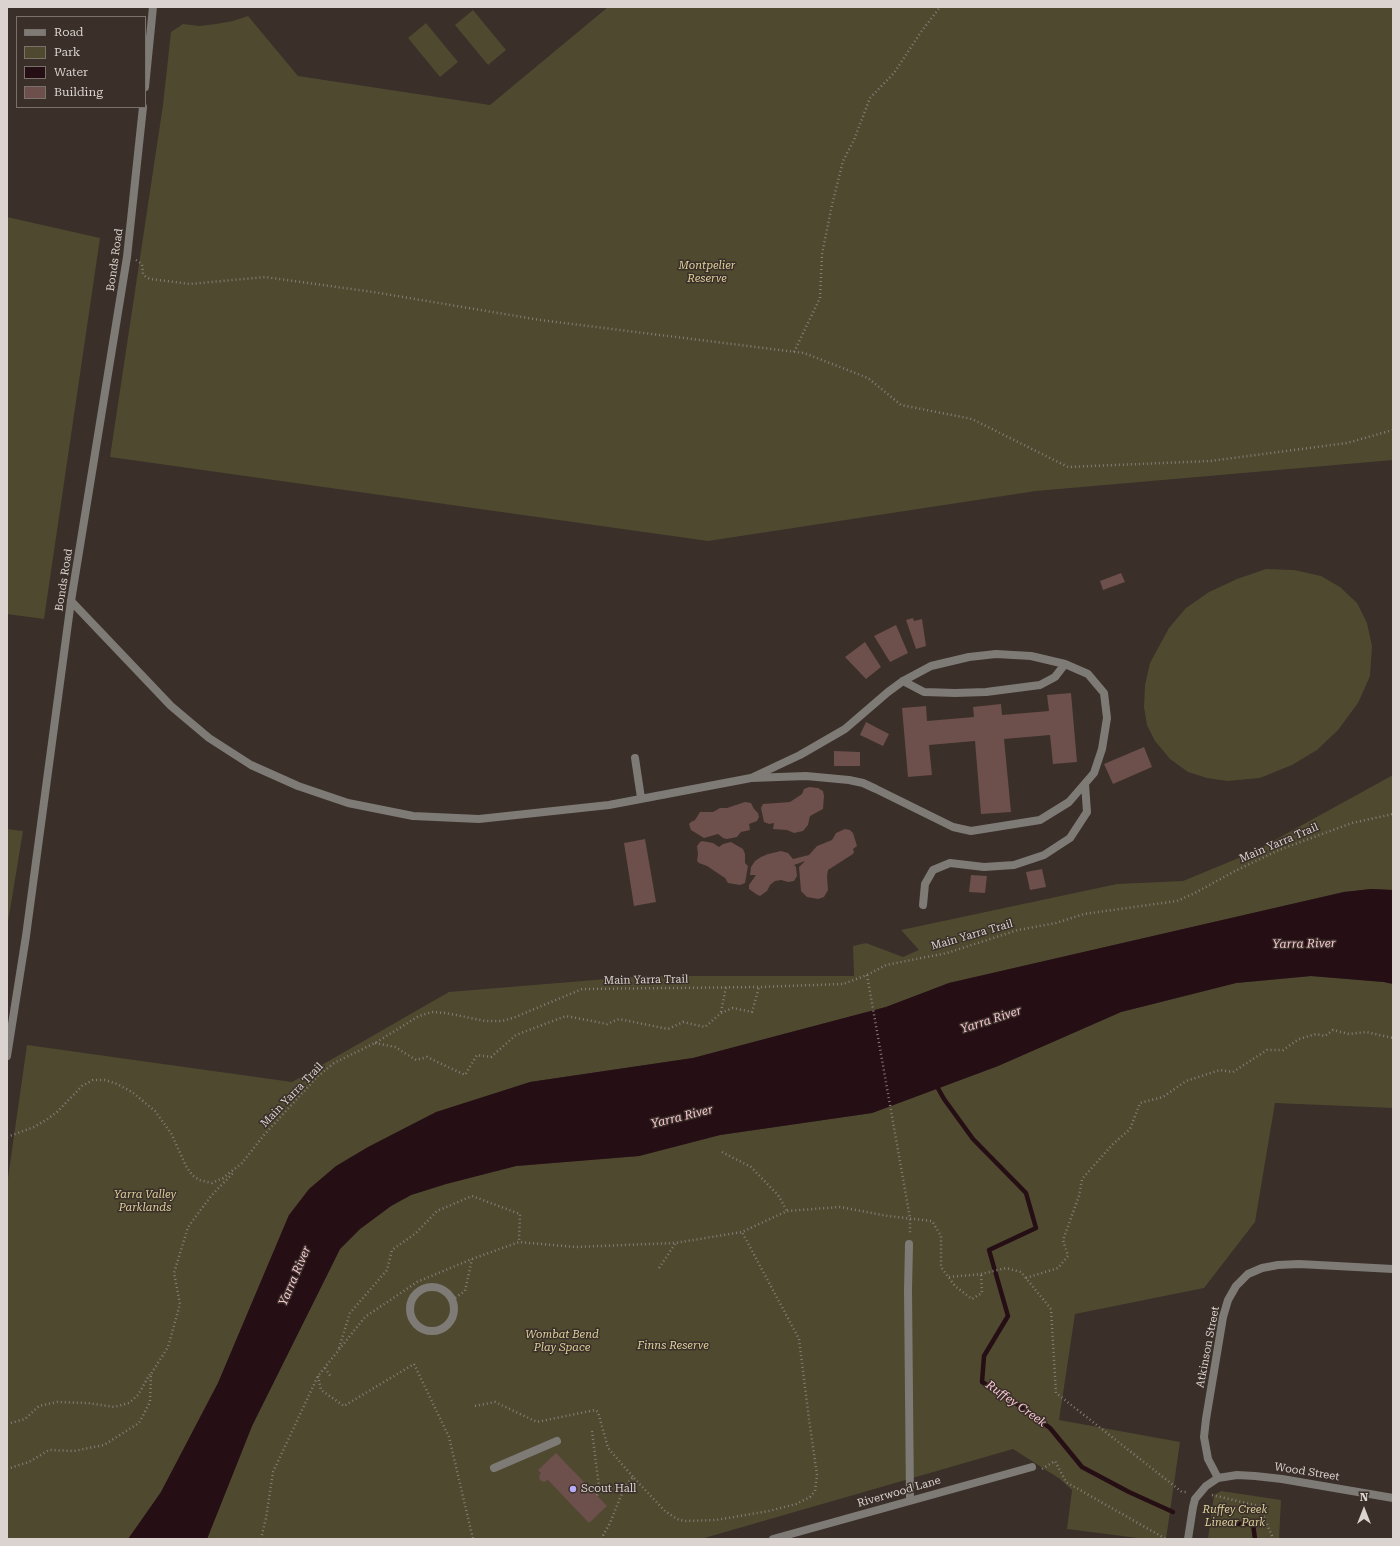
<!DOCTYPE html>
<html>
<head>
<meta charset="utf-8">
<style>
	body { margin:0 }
	#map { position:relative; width:1400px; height:1546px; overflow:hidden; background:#3a2f29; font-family:"Roboto Serif",serif }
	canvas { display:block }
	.frame { position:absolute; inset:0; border:8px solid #dad3cf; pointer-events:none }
	.legend { position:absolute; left:16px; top:16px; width:130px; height:92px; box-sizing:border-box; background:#3a2f29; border:1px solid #7a716b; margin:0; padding:5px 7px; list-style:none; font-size:12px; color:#dad3cf }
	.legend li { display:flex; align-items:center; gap:8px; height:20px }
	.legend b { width:20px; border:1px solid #7a716b }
	.north { position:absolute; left:1344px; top:1490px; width:40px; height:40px; -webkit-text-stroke:3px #3a2f29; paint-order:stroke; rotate:0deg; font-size:11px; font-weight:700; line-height:16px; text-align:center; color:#dad3cf }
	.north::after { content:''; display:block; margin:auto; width:14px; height:18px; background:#dad3cf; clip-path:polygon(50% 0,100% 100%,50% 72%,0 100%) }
</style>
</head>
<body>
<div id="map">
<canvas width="1400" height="1546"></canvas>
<div class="frame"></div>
<ul class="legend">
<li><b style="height:5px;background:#7e7a75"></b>Road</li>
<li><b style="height:11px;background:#4f492f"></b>Park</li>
<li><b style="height:11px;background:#260e15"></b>Water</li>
<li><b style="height:11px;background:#6d4f4b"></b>Building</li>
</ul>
<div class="north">N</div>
</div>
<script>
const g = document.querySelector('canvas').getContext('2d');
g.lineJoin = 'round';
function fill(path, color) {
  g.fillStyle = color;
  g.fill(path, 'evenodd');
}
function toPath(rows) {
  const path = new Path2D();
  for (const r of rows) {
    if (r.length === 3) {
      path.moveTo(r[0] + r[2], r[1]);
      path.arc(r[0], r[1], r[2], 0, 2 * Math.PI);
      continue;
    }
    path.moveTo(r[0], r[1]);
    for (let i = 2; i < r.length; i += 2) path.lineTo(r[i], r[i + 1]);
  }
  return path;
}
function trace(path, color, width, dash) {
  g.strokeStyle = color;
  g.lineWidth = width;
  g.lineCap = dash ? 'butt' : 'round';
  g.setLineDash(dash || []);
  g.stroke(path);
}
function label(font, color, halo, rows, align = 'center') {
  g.font = font + ' "Roboto Serif",serif';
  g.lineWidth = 3;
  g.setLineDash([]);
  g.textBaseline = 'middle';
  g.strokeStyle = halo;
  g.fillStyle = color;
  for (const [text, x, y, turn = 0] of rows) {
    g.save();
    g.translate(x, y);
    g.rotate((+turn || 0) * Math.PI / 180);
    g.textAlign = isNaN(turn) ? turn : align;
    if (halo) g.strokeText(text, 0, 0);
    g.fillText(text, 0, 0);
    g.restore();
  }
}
const green = toPath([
	[608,7,1393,7,1393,460,1036,491,708,541,110,457,163,105,171,32,183,24,199,26,216,24,233,21,248,16,298,76,490,105],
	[473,10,506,50,488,65,455,25],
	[426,23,458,62,440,77,408,38],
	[7,217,100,238,44,619,7,614],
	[1266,569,1294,570,1321,576,1340,587,1357,603,1367,623,1372,646,1370,676,1358,703,1338,730,1317,750,1292,765,1260,778,1227,781,1207,778,1188,772,1170,759,1155,741,1147,725,1144,707,1145,685,1150,663,1169,628,1186,608,1209,592,1237,579],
	[1393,775,1393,890,1371,889,1344,892,949,983,886,1007,693,1058,530,1082,289,1215,218,1383,161,1492,134,1532,128,1539,7,1539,7,1185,27,1045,292,1082,449,992,643,976,854,976,853,946,866,943,903,957,919,950,901,930,1117,884,1183,881,1253,852],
	[7,829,23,831,7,928],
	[1311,976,1384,982,1393,984,1393,1108,1275,1103,1255,1222,1204,1288,1075,1314,1059,1420,1180,1442,1166,1539,1146,1539,1067,1529,1072,1490,1060,1479,1013,1449,701,1539,207,1539,252,1426,340,1249,360,1229,391,1206,411,1195,446,1184,516,1166,639,1156,720,1135,872,1113,998,1066,1121,1012,1236,983],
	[1221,1491,1281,1500,1279,1539,1208,1539,1214,1495]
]);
const water = toPath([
	[1371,889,1393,890,1393,984,1384,982,1311,976,1236,983,1121,1012,998,1066,872,1113,720,1135,639,1156,516,1166,446,1184,411,1195,391,1206,360,1229,340,1249,252,1426,207,1539,128,1539,161,1492,218,1383,289,1215,309,1189,336,1166,368,1147,436,1112,530,1082,693,1058,886,1007,949,983,1344,892]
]);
const stream = toPath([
	[935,1083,944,1099,973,1139,1026,1193,1036,1228,989,1250,1008,1316,984,1356,982,1382,1010,1399,1050,1428,1082,1467,1129,1492,1173,1512],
	[1220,1524,1253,1524,1255,1539]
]);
const building = toPath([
	[1121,573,1125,582,1103,590,1100,581],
	[913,618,914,621,922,619,926,646,916,649,906,620],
	[896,625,908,653,890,662,874,636],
	[865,642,881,667,866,679,845,657],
	[1071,693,1077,762,1053,764,1050,735,1004,739,1011,812,981,814,975,741,929,745,932,775,908,777,902,708,926,706,927,721,974,717,973,707,1001,704,1002,715,1049,711,1047,695],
	[866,722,889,734,883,746,860,735],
	[1144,747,1152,767,1113,784,1104,764],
	[834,751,860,752,860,766,834,766],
	[809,787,818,788,823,791,824,796,823,809,810,816,808,825,803,831,794,833,787,830,773,829,774,823,769,824,764,822,761,808,763,804,790,802,802,794,804,789],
	[745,802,751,803,754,809,758,813,759,817,757,821,749,824,750,830,741,832,737,837,727,839,723,838,718,834,704,838,691,830,689,824,691,822,695,820,700,812,713,812,720,808,727,808],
	[845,829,850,830,853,833,857,846,853,849,854,852,853,854,828,870,827,876,828,890,824,897,818,899,807,897,801,891,799,867,805,861,794,865,796,867,797,876,794,881,788,882,781,880,775,881,770,885,767,891,760,896,756,894,749,889,749,885,756,875,750,875,751,867,755,861,761,857,768,854,781,851,788,853,793,859,809,855,817,846,832,840,836,833],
	[645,839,656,902,634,906,624,843],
	[702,841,713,843,719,847,723,844,731,842,743,849,745,854,745,863,748,866,745,883,740,885,728,883,725,878,707,866,699,863,697,861,698,854,697,846,700,842],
	[1042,869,1046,887,1030,890,1026,872],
	[971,875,987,876,985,893,969,892],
	[556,1453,607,1506,589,1523,548,1480,544,1482,540,1480,539,1476,541,1473,538,1470]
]);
const path = toPath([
	[136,260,142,264,143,274,146,277,150,279,190,284,265,277,373,292,540,320,804,353,868,378,901,405,972,419,1068,467,1210,461,1347,443,1393,430],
	[794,352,820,298,822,254,832,205,843,161,854,140,870,98,894,73,921,32,940,7],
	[867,975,910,1218,910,1235],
	[721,1012,726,987],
	[375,1043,395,1047,416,1060,427,1057,465,1075,477,1055,491,1057,516,1035,566,1016,607,1024,619,1019,668,1029,683,1022,705,1027,721,1013,733,1008,752,1012,759,987],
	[7,1137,34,1127,46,1120,57,1112,82,1086,93,1080,105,1080,117,1084,132,1092,155,1111,171,1133,186,1166,192,1175,199,1180,212,1183,223,1178,242,1163,264,1135,317,1077,334,1063,375,1043,419,1016,432,1012,446,1013,485,1021,502,1021,513,1018,582,989,759,987,843,984,867,975,886,965,947,953,1018,930,1056,923,1084,914,1177,901,1195,893,1235,871,1279,850,1352,823,1393,814],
	[722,1152,751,1167,778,1195,787,1211],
	[659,1268,675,1244],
	[949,1277,981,1274,1006,1268,1021,1272,1051,1309,1056,1393,1182,1492,1187,1492],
	[1026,1278,1058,1268,1068,1256,1063,1240,1079,1196,1082,1179,1113,1144,1130,1129,1140,1103,1163,1097,1186,1081,1220,1070,1233,1072,1267,1050,1283,1050,1299,1039,1316,1034,1325,1036,1333,1030,1349,1034,1366,1032,1393,1038],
	[452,1300,465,1291,472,1259],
	[339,1348,350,1313,387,1270,392,1250,416,1233,437,1211,472,1196,520,1214,519,1242],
	[325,1368,331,1377],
	[318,1376,321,1390,344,1406,414,1364,449,1437,473,1539],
	[475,1406,495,1402,537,1422,595,1410,598,1412,608,1448,633,1477],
	[7,1424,25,1419,39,1406,57,1402,88,1403,114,1407,129,1403,138,1395,150,1374],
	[592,1431,599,1487,597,1496],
	[7,1469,29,1462,49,1450,74,1451,104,1445,139,1423,150,1402,151,1374,168,1347,180,1304,174,1273,188,1227,211,1196,234,1172],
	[1042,1469,1055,1461,1066,1482,1166,1539],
	[1212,1495,1259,1506,1272,1536,1272,1539],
	[261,1539,266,1518,273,1472,318,1376,365,1317,417,1282,472,1259,519,1242,575,1247,675,1243,742,1232,787,1211,840,1207,888,1216,932,1221,941,1236,941,1267,955,1286,972,1299,982,1293,981,1274],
	[601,1539,610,1523,625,1486,633,1477,665,1511,677,1519,684,1521,716,1520,769,1511,796,1504,810,1497,815,1491,817,1475,809,1419,799,1339,742,1232]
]);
const service = toPath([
	[71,601,171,706,209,738,251,765,298,786,348,803,413,816,479,819,609,805,751,778,806,776,849,780,863,783,876,789,953,827,971,831,1040,820,1069,802,1094,773,1102,749,1107,718,1104,693,1088,674,1065,664,1031,656,996,654,969,657,931,666,903,681,888,692,845,729,800,755,751,778],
	[903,681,924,692,955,693,986,692,1040,685,1055,677,1065,664],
	[635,758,641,798],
	[923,905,925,884,933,870,950,863,984,867,1014,865,1044,855,1070,838,1087,812,1085,784],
	[909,1244,908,1290,910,1500],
	[432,1309,22],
	[494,1468,557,1441]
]);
const minor = toPath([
	[145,87,153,7],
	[7,1056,26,936,71,601,127,257,143,107],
	[1218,1478,1208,1459,1204,1437,1206,1419,1223,1317,1228,1300,1236,1286,1248,1274,1262,1268,1278,1265,1299,1264,1393,1269],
	[773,1539,1032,1467],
	[1188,1539,1193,1507,1195,1499,1206,1486,1218,1478,1237,1475,1255,1476,1282,1479,1393,1498]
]);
const markers = [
	[573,1489,4,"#b8abf7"]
];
const streetNames = [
	["Bonds Road",115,260,-82],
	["Bonds Road",64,580,-81],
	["Main Yarra Trail",1279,843,-23],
	["Main Yarra Trail",972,935,-16],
	["Main Yarra Trail",646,980,-1],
	["Main Yarra Trail",292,1095,-46],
	["Atkinson Street",1208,1347,-79],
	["Wood Street",1307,1472,9],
	["Riverwood Lane",899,1492,-16]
];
const parkNames = [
	["Montpelier",707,266],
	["Reserve",707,279],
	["Yarra Valley",145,1195],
	["Parklands",145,1208],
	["Wombat Bend",562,1335],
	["Play Space",562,1348],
	["Finns Reserve",673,1346],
	["Ruffey Creek",1235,1510],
	["Linear Park",1235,1523]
];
const poiNames = [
	["Scout Hall",581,1489]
];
const waterNames = [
	["Yarra River",1304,944,-1],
	["Yarra River",991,1020,-18],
	["Yarra River",682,1117,-14],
	["Yarra River",295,1276,-67],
	["Ruffey Creek",1016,1404,35]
];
fill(green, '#4f492f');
fill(water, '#260e15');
trace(stream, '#260e15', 4.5);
fill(building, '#6d4f4b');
trace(path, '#877e79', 2.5, [1, 3]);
trace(service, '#7e7a75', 8);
trace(minor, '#7e7a75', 8);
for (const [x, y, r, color] of markers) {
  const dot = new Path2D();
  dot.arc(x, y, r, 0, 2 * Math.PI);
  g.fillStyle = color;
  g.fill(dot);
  trace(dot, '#3a2f29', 1.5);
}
label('11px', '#dad3cf', '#3a2f29', streetNames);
label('italic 11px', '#ddd19b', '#3a2f29', parkNames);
label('11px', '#dad3cf', '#3a2f29', poiNames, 'left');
label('italic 12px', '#f9c7d3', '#3a2f29', waterNames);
</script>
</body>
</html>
